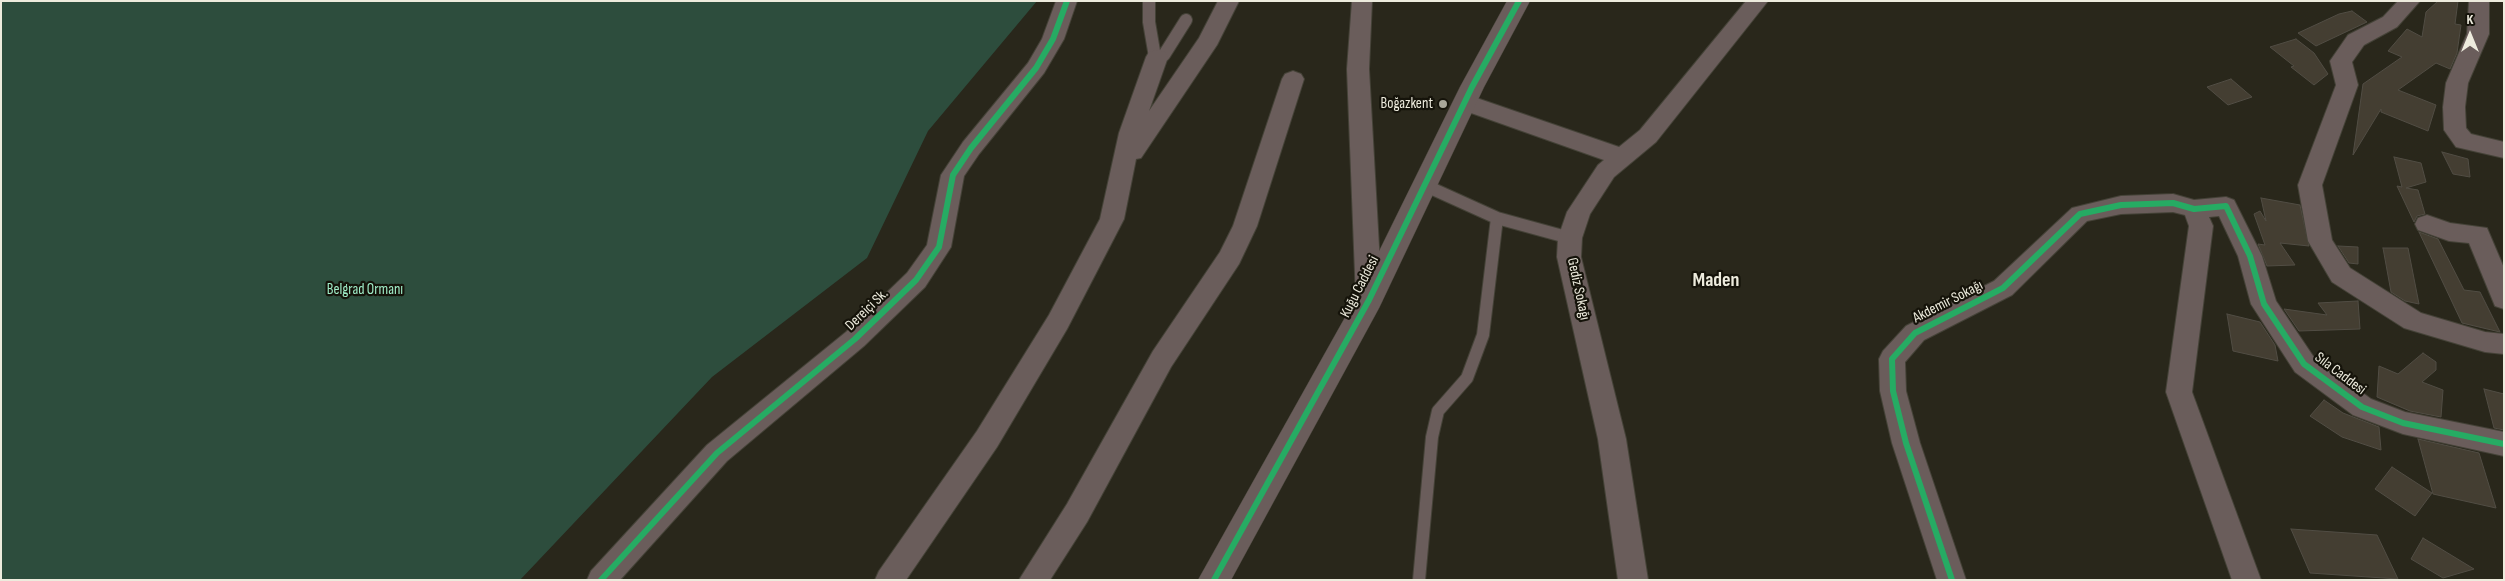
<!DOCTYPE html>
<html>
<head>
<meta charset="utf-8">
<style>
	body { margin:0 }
	#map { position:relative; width:2505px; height:581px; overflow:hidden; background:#29271b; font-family:"Sofia Sans Condensed",sans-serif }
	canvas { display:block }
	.frame { position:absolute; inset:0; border:2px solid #edebdd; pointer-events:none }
	.north { position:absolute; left:2445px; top:10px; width:50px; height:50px; -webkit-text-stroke:4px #15130a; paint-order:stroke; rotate:0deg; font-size:14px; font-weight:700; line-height:20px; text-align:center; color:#edebdd }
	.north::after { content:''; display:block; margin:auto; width:18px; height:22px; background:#edebdd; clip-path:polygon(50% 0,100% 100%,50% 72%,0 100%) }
</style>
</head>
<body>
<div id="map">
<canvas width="2505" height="581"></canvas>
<div class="frame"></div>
<div class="north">K</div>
</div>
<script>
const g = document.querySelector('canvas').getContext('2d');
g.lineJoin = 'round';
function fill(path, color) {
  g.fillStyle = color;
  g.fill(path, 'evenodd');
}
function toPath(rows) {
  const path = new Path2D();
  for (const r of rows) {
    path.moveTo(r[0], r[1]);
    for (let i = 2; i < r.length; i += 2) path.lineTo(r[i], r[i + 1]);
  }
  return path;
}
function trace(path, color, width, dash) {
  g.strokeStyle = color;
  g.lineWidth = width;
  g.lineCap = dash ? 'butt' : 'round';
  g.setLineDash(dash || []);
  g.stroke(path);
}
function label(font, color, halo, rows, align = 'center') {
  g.font = font + ' "Sofia Sans Condensed",sans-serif';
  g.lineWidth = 4.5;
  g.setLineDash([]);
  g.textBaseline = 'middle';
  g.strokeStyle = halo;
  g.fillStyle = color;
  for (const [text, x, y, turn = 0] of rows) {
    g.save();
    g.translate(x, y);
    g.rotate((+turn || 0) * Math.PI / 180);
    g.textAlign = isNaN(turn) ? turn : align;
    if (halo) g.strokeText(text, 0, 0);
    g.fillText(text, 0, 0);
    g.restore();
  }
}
const green = toPath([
	[1,1,1037,1,928,131,867,258,712,377,520,580,1,580]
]);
const building = toPath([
	[2438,1,2458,1,2455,24,2461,25,2457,53,2450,69,2436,63,2398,90,2436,105,2428,131,2381,112,2381,109,2353,155,2363,84,2402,57,2388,51,2407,29,2422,37,2426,12,2438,1],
	[2352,11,2367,22,2316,46,2298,33,2339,14,2352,11],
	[2296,39,2314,53,2328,74,2314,85,2291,67,2294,66,2270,47,2296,39],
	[2231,79,2252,97,2228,105,2207,87,2231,79],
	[2442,152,2468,159,2470,177,2453,174,2442,152],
	[2394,157,2421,163,2426,182,2406,188,2418,190,2425,214,2417,216,2414,222,2397,186,2402,187,2394,157],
	[2261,198,2300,205,2309,246,2280,243,2295,265,2267,266,2258,244,2265,245,2254,214,2260,211,2266,221,2261,198],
	[2419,232,2438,239,2464,290,2480,292,2500,332,2462,323,2419,232],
	[2338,246,2358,247,2358,264,2349,263,2338,246],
	[2383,248,2408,248,2419,304,2405,301,2391,292,2383,248],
	[2358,301,2360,329,2299,331,2284,309,2327,315,2318,303,2358,301],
	[2227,314,2260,322,2275,345,2278,361,2233,351,2227,314],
	[2423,353,2436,362,2436,370,2422,382,2443,390,2441,417,2410,411,2377,397,2379,366,2398,374,2423,353],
	[2484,389,2504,394,2504,430,2494,428,2484,389],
	[2324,400,2343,413,2379,427,2381,450,2342,437,2310,416,2324,400],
	[2418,439,2479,453,2496,508,2433,494,2418,439],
	[2392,467,2432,493,2415,516,2375,489,2392,467],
	[2291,529,2377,535,2398,579,2310,573,2291,529],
	[2423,538,2474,569,2443,578,2411,559,2423,538]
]);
const service = toPath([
	[1149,1,1149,22,1155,57,1164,55,1186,20],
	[1424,185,1497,218,1570,238],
	[1419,580,1432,437,1438,411,1467,378,1483,335,1497,218]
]);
const minor = toPath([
	[1056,1,1077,1,1064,39,1044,73,979,154,964,176,951,247,925,287,864,346,727,461,620,580,587,580,591,571,707,445,846,332,907,273,927,245,941,175,963,142,1028,63,1042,39,1056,1],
	[1218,1,1239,1,1217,45,1141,158,1136,159,1124,219,1067,329,997,447,906,580,875,580,879,571,977,431,1049,315,1100,219,1119,133,1146,57,1149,52,1157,50,1165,52,1168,57,1149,111,1199,38,1218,1],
	[1352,1,1372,1,1369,69,1382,300,1378,307,1369,310,1360,307,1356,300,1347,69,1352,1],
	[1746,1,1768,1,1656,142,1614,177,1590,214,1582,238,1581,257,1626,439,1648,580,1618,580,1598,439,1557,257,1558,238,1567,212,1598,165,1604,160,1457,108,1454,102,1457,96,1465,94,1619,147,1640,130,1746,1],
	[2398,1,2420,1,2397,27,2364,45,2352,62,2358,85,2322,185,2332,240,2350,268,2421,313,2485,332,2504,334,2504,354,2485,352,2404,328,2332,282,2308,241,2298,185,2336,85,2330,61,2348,35,2383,17,2398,1],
	[2469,1,2489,1,2489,34,2468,83,2465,107,2466,128,2471,134,2504,142,2504,158,2456,147,2444,130,2443,107,2446,83,2467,34,2469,1],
	[1293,71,1301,74,1304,79,1257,226,1239,264,1171,367,1087,522,1050,580,1019,580,1067,504,1153,351,1220,252,1233,226,1282,79,1285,74,1293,71],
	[2173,194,2194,200,2226,197,2234,200,2262,256,2276,301,2313,356,2371,399,2405,412,2504,432,2504,456,2403,434,2353,415,2295,372,2251,304,2238,256,2219,216,2209,217,2213,226,2192,392,2261,580,2232,580,2166,392,2189,226,2185,215,2173,212,2121,214,2087,221,2012,295,1924,340,1905,362,1906,391,1920,443,1966,580,1937,580,1892,443,1880,391,1879,359,1883,351,1906,326,1994,281,2072,208,2121,196,2173,194],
	[2427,215,2450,223,2487,228,2504,268,2504,309,2495,306,2469,243,2449,241,2418,230,2415,224,2418,218,2427,215]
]);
const tertiary = toPath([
	[1507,1,1530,1,1484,87,1379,308,1231,580,1198,580,1357,296,1460,87,1507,1]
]);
const cycleway = toPath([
	[601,580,717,453,855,339,916,280,939,247,953,175,971,148,1036,68,1053,39,1067,1],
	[1214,580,1369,300,1472,87,1519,1],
	[1952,580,1906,443,1893,391,1892,359,1915,333,2003,288,2080,214,2121,205,2173,203,2194,209,2226,206,2250,256,2264,304,2304,364,2362,407,2403,423,2504,444]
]);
const markers = [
	[1443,104,5,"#a8a699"]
];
const poiNames = [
	["Boğazkent",1433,104]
];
const streetNames = [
	["Kuğu Caddesi",1360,287,-63],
	["Gediz Sokağı",1578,289,78],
	["Akdemir Sokağı",1948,302,-27],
	["Dereiçi Sk.",867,310,-44],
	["Sıla Caddesi",2340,374,37]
];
const parkNames = [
	["Belgrad Ormanı",365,290]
];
const districtNames = [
	["Maden",1716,281]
];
fill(green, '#2d4d3d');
fill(building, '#443e32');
trace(building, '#514d44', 1);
trace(service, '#444237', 14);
trace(minor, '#444237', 2);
trace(tertiary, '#444237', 1);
trace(service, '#6a5d5b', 12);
fill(minor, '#6a5d5b');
fill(tertiary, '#6a5d5b');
trace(cycleway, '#26ab63', 6);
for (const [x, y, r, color] of markers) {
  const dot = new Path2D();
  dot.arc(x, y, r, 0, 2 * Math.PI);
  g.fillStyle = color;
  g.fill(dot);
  trace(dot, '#15130a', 2);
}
label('15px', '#edebdd', '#15130a', poiNames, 'right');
label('15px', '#edebdd', '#15130a', streetNames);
label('15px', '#a0edc8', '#15130a', parkNames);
label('bold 20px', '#edebdd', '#15130a', districtNames);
</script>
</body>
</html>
